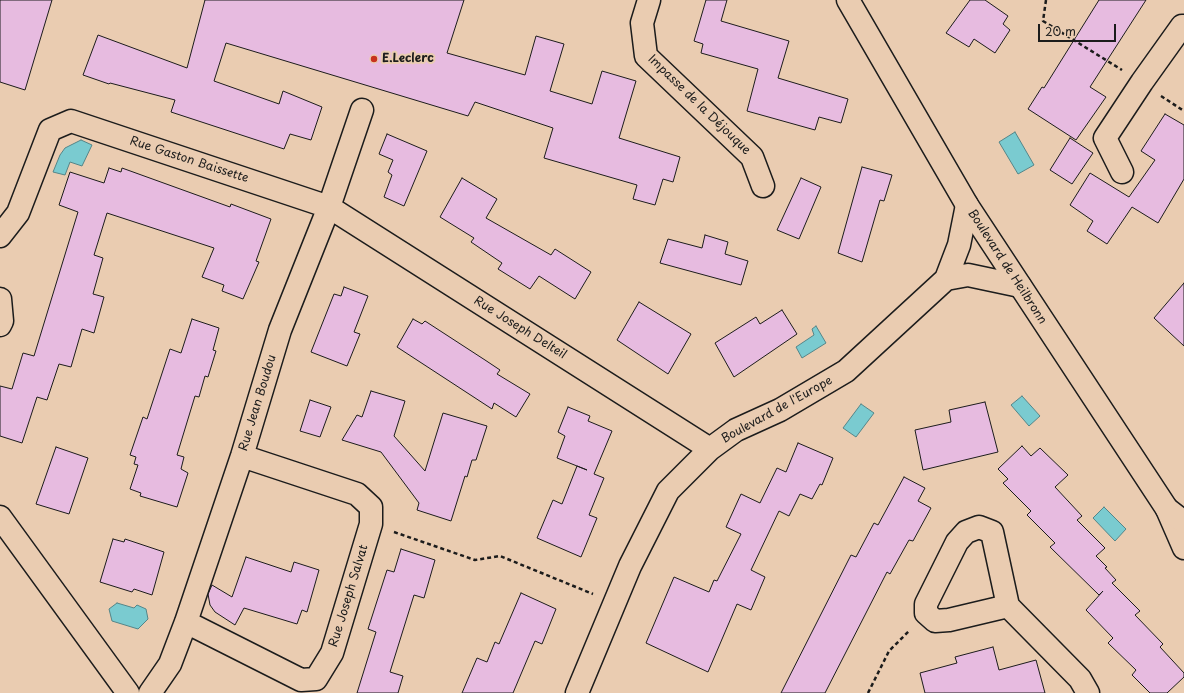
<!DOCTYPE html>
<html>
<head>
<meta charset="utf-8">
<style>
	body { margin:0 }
	#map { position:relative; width:1184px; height:693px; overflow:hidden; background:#eaccb1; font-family:"Playpen Sans",sans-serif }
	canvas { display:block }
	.scale { position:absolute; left:1038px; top:24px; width:78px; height:18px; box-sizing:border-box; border:2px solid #1c1c1c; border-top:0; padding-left:5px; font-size:12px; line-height:14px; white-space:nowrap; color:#1c1c1c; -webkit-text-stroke:3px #eaccb1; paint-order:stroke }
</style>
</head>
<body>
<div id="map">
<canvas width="1184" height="693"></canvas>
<div class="scale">20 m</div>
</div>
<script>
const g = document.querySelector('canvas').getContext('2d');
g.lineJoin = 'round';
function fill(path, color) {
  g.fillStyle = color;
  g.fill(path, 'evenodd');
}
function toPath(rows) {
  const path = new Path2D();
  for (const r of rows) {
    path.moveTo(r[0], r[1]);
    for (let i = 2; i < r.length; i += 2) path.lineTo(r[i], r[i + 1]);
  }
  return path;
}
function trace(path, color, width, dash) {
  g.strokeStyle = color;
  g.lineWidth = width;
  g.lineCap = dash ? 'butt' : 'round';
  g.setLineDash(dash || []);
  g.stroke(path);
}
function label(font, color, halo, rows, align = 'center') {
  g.font = font + ' "Playpen Sans",sans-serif';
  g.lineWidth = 4;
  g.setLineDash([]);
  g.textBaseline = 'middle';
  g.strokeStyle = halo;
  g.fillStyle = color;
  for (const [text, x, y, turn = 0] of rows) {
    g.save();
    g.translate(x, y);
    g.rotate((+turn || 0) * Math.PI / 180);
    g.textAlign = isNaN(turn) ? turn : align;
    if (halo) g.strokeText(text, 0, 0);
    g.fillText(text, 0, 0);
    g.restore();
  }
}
const water = toPath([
	[1015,132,1034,165,1018,174,999,142,1015,132],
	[81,140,92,145,82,166,70,162,65,175,53,172,60,155,65,148,81,140],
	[816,326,826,343,802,358,796,347,814,335,812,329,816,326],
	[1022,396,1040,416,1029,426,1011,405,1022,396],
	[861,404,874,413,856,437,843,428,861,404],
	[1104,507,1126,529,1115,541,1093,518,1104,507],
	[117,603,134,608,137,605,146,609,148,619,138,629,112,621,109,609,117,603]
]);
const building = toPath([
	[0,0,52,0,25,90,0,82,0,0],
	[205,0,464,0,447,53,525,75,536,36,564,44,550,91,592,104,602,71,636,81,619,138,680,157,673,182,663,179,655,205,633,199,637,185,544,158,553,128,475,102,468,116,226,43,214,81,279,104,283,91,322,107,311,140,290,134,284,149,171,112,175,100,110,83,109,84,83,75,98,35,187,68,205,0],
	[706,0,727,0,721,21,789,41,778,78,848,99,841,123,819,117,815,130,747,111,758,69,701,53,703,44,694,41,706,0],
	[970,0,985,0,1008,16,1003,24,1010,30,995,53,974,39,969,47,946,33,970,0],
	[1099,0,1146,0,1090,87,1106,97,1076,140,1028,109,1042,87,1044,88,1099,0],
	[1165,114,1184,125,1184,179,1158,223,1132,207,1107,244,1087,231,1093,221,1070,205,1090,173,1129,197,1155,160,1141,151,1165,114],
	[387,134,427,151,404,206,384,197,392,175,388,172,393,160,379,154,387,134],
	[1070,138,1093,153,1072,184,1050,170,1070,138],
	[862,167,892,175,884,201,880,200,862,262,838,253,862,167],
	[109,168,121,172,122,168,230,207,231,204,271,219,256,261,259,262,243,299,222,291,224,285,202,277,214,248,107,213,94,255,103,258,93,294,104,297,94,333,82,329,71,367,59,364,47,400,37,397,22,443,0,436,0,386,12,389,23,353,34,356,78,212,59,205,70,172,104,183,109,168],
	[462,178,497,199,486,218,551,255,555,249,591,272,575,299,539,276,530,289,498,269,502,263,471,242,474,238,440,217,462,178],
	[801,178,821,187,799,239,777,230,801,178],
	[705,235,728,242,725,254,748,261,741,285,660,263,668,239,702,248,705,235],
	[1184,283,1184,346,1154,318,1184,283],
	[344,287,368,296,354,332,360,334,347,366,311,352,334,294,341,296,344,287],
	[639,302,691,334,668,374,617,340,639,302],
	[782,310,797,334,734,377,715,343,756,317,760,324,782,310],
	[192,319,219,328,213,350,216,351,208,377,205,376,199,397,195,396,177,455,184,457,181,469,188,473,177,507,140,496,141,493,130,489,138,465,134,464,136,457,130,455,143,417,147,419,170,349,181,353,192,319],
	[413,319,422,324,425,321,485,360,500,370,497,374,530,394,516,417,494,403,492,409,397,347,413,319],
	[371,391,405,401,394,436,425,471,443,413,487,426,476,460,472,460,467,477,465,476,451,521,417,510,419,503,381,452,342,440,357,415,362,417,371,391],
	[310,400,331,407,320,437,300,431,310,400],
	[985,402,998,452,923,470,915,430,951,422,949,410,985,402],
	[568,407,590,416,588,421,612,431,594,474,604,478,589,515,597,518,581,557,537,538,553,500,562,504,577,466,587,470,557,458,565,436,558,432,568,407],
	[798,443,833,458,822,485,820,484,812,499,800,494,789,516,779,511,751,570,765,577,751,610,737,604,708,672,646,643,674,577,709,592,714,580,717,581,741,534,726,527,741,494,760,503,777,468,786,472,798,443],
	[1022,446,1031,456,1040,448,1068,475,1055,487,1082,516,1077,520,1105,548,1096,556,1107,567,1105,568,1116,580,1112,583,1140,611,1135,615,1163,644,1160,647,1184,673,1184,677,1167,693,1150,693,1132,675,1136,670,1108,643,1113,638,1086,610,1103,591,1099,595,1050,547,1055,543,1027,515,1031,511,1003,483,1008,479,998,469,1022,446],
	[56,447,88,458,69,514,36,504,56,447],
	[904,477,925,488,918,501,931,508,913,541,909,540,890,574,887,572,825,693,781,693,851,555,856,557,874,523,878,525,904,477],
	[113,539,124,542,125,539,164,552,152,595,134,589,132,592,100,582,113,539],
	[401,549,435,560,424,598,414,595,390,672,403,676,398,693,357,693,376,632,368,629,387,570,394,572,401,549],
	[246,557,291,572,294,562,319,570,307,612,302,610,297,624,244,608,235,625,215,612,210,605,208,594,212,585,232,597,246,557],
	[521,593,556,609,542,644,535,641,513,693,462,693,477,658,487,662,495,642,499,644,521,593],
	[993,647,999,670,1036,660,1045,693,925,693,920,673,957,663,955,657,993,647]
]);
const path = toPath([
	[1046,0,1043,21,1122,70],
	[1161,96,1184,111],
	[394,532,475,560,500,556,593,594],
	[868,693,889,651,909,631]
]);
const minor = toPath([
	[649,0,642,23,646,56,752,157,763,186],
	[1122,172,1105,138,1142,82,1182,26,1184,26],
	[0,236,18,213,50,130,71,121,329,207,710,449],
	[946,279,968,275,1020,286],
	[0,299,2,321,0,325],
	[1167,509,1184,548],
	[0,517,128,693],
	[1008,606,949,620,935,621,926,613,926,604,957,542,966,532,979,527,992,532,1008,606,1080,679,1088,693],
	[186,622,301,680,316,679,332,653,371,524,371,507,357,494,242,456],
	[150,693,170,664,186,622,242,456,280,330,329,207,362,110],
	[577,693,630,566,668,491,710,449,736,430,780,410,846,371,946,279,959,245,967,205]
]);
const tertiary = toPath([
	[848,0,967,205,1167,509,1184,522]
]);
const markers = [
	[374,59,4,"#c8321e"]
];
const poiNames = [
	["E.Leclerc",382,59]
];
const streetNames = [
	["Impasse de la Déjouque",699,105,44],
	["Rue Gaston Baissette",189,160,18],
	["Boulevard de Heilbronn",1007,267,57],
	["Rue Joseph Delteil",520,328,32],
	["Rue Jean Boudou",258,403,-73],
	["Boulevard de l'Europe",777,410,-29],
	["Rue Joseph Salvat",349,596,-73]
];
fill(water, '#7acbd0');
trace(water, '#548588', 1);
fill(building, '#e7bbe0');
trace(building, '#1c1c1c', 1);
trace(minor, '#1c1c1c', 25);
trace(tertiary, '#1c1c1c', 25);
trace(path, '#1c1c1c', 2.5, [4, 3]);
trace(minor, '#eaccb1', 22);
trace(tertiary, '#eaccb1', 22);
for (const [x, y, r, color] of markers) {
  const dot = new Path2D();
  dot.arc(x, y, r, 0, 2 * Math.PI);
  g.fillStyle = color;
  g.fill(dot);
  trace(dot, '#eaccb1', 1.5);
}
label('bold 12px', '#1c1c1c', '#eaccb1', poiNames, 'left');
label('12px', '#1c1c1c', '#eaccb1', streetNames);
</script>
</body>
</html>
